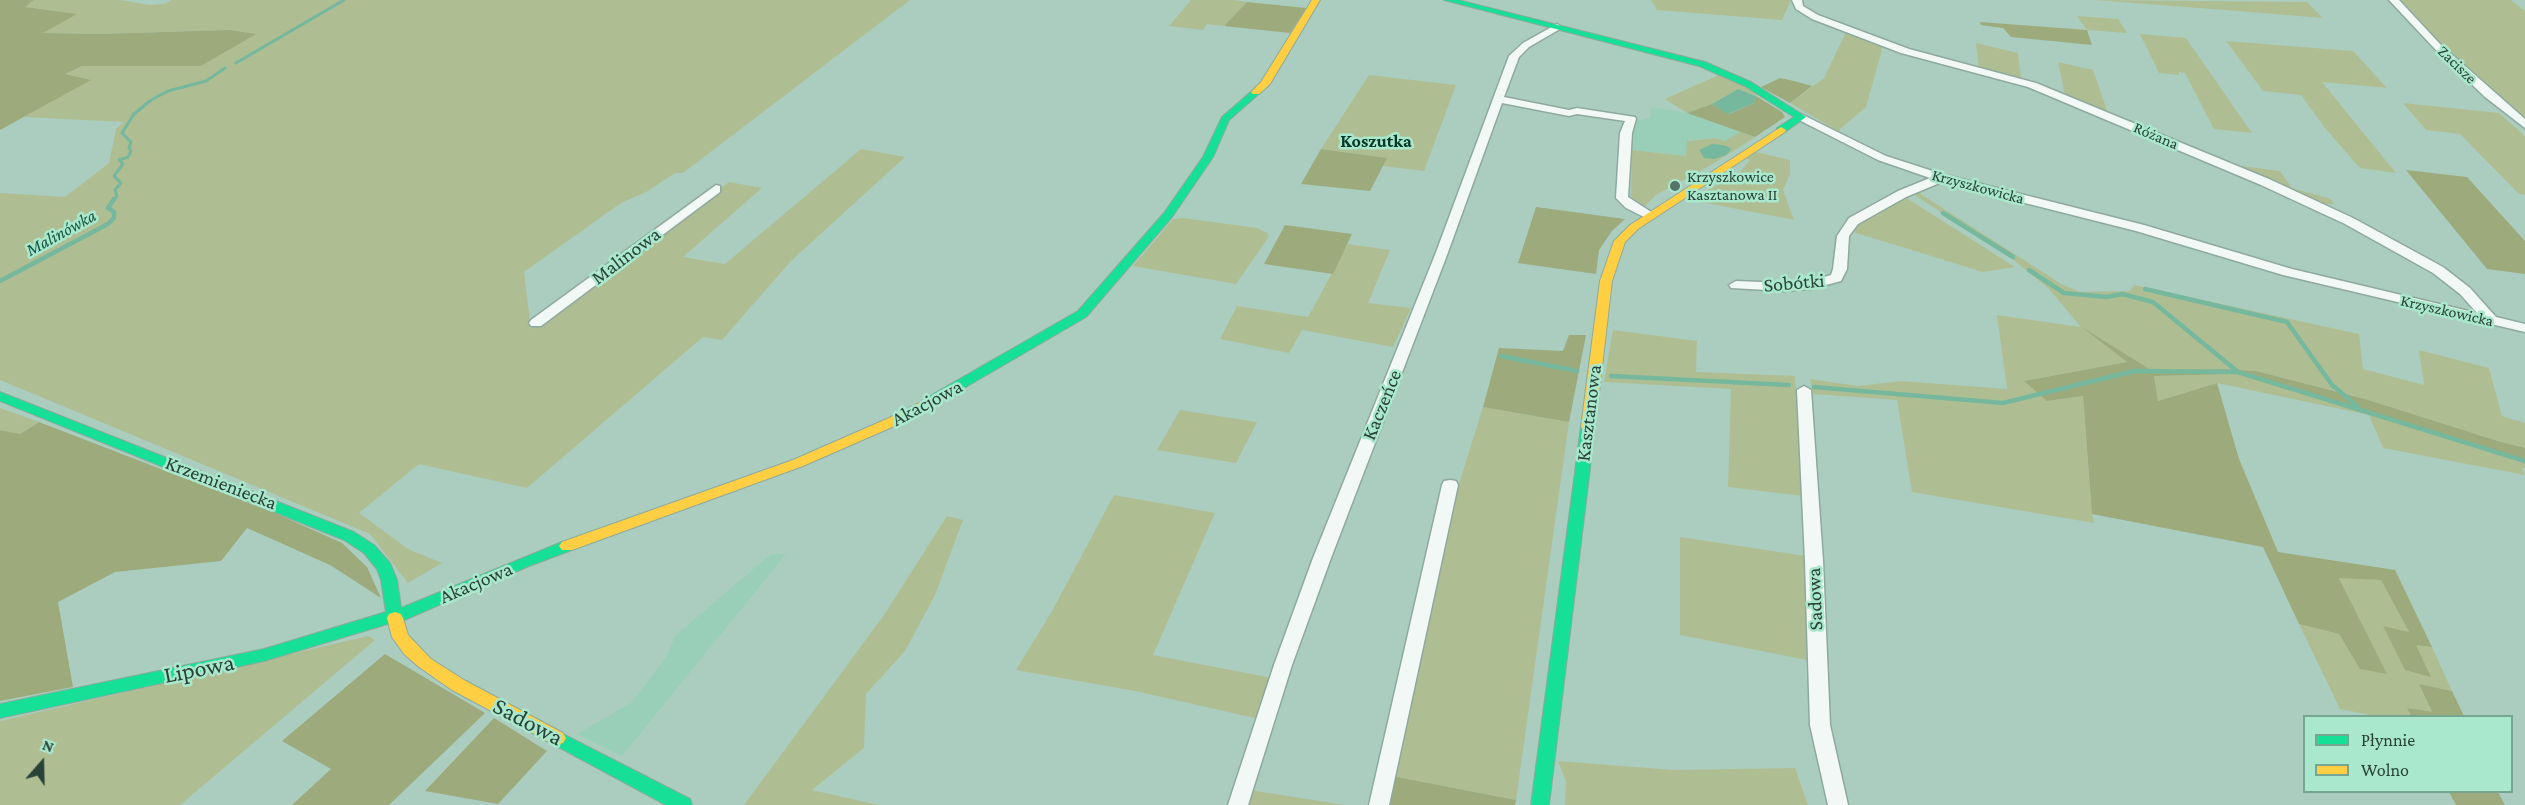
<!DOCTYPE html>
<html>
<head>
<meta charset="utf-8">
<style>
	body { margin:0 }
	#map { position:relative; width:2525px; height:805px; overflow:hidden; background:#abcdbf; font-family:"Crimson Pro",serif }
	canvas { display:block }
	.legend { position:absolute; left:2303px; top:715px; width:210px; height:78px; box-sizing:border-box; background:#aae8ce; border:2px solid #76a692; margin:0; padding:8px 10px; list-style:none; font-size:18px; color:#284237 }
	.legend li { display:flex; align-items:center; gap:12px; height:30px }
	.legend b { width:30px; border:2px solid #76a692 }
	.north { position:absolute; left:12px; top:733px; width:60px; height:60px; -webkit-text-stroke:4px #aae8ce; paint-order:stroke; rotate:20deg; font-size:16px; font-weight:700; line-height:24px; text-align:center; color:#284237 }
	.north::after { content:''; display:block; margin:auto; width:21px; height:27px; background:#284237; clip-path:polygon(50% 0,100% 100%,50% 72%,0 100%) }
</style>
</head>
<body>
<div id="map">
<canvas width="2525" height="805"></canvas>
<ul class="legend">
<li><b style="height:8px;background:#16e098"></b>Płynnie</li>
<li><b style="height:8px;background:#ffcf43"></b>Wolno</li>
</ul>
<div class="north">N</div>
</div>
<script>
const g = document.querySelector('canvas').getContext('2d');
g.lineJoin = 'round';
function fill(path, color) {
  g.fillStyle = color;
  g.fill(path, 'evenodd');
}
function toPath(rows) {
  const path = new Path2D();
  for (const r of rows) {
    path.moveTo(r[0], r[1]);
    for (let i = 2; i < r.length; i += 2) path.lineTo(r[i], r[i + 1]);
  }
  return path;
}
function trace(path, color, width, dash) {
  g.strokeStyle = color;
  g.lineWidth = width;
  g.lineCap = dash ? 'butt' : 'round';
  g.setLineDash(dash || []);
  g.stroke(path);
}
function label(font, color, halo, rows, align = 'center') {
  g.font = font + ' "Crimson Pro",serif';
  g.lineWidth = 5;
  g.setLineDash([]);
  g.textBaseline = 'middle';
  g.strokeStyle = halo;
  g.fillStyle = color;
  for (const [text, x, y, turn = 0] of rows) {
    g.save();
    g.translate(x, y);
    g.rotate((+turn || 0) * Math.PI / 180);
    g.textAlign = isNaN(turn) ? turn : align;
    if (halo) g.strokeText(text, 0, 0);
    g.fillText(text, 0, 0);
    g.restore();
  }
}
const built = toPath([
	[1651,107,1687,113,1740,132,1725,141,1715,138,1688,140,1686,156,1632,150,1635,121,1650,118],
	[771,554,786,554,622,756,577,734,631,703,667,656,675,636]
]);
const green = toPath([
	[34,0,121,0,149,5,164,4,172,0,910,0,683,173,675,173,648,191,621,203,524,272,531,329,729,182,762,188,683,257,725,264,861,149,905,157,791,261,722,340,703,337,527,488,419,464,359,513,408,549,442,563,408,583,370,534,0,380,0,193,65,197,109,163,116,129,124,122,24,117,90,80,64,74,82,66,201,66,254,34,230,30,100,34,41,33,76,14,24,7],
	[1191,0,1235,0,1247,2,1224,26,1207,24,1203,30,1169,26],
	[1651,0,1791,0,1782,20,1657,10],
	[2094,0,2307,2,2323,18,2225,10],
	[2398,0,2511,0,2525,11,2525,121,2459,63],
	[2077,16,2118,19,2127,33,2087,30],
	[1846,32,1883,46,1866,107,1838,131,1790,103,1824,78],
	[2140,34,2186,38,2252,133,2214,129,2185,73,2179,72,2179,75,2159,73],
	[2226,41,2353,51,2387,88,2322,82,2396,173,2360,168,2325,128,2301,95,2263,91],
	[1976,43,2018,53,2021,79,1979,68],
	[2058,62,2093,70,2108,113,2065,95],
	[1721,74,1758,94,1756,96,1738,89,1712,104,1687,113,1665,99],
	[1369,75,1456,85,1424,171,1383,166,1386,158,1321,149],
	[2403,103,2499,113,2525,136,2525,195,2519,194,2460,134,2426,130],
	[1740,132,1755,137,1713,164,1656,195,1644,207,1634,203,1631,195,1632,150,1686,156,1687,141,1715,138,1725,141],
	[1756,152,1790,160,1790,174,1783,190,1794,220,1691,200,1741,171,1750,160,1746,158],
	[2234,165,2280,171,2292,188,2331,199,2334,204,2323,204],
	[1916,191,2063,285,2081,292,2130,291,2134,285,2359,334,2363,369,2424,385,2419,350,2489,368,2502,416,2525,423,2525,448,2501,442,2365,399,2256,371,2224,369,2151,370,2090,332,2127,362,2024,381,2048,401,2083,396,2092,514,2094,523,1912,492,1897,400,1813,394,1810,379,1858,386,1901,381,2007,389,1997,315,2081,327,2048,288,2011,258,1913,194],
	[1905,197,2015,267,1983,272,1853,232,1860,223],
	[1183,218,1257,228,1268,233,1268,238,1236,284,1133,266,1173,219],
	[1348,244,1390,250,1368,303,1411,308,1393,347,1302,330,1289,353,1220,339,1237,306,1308,317],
	[1613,330,1697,341,1696,372,1795,376,1803,496,1728,487,1731,389,1604,382],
	[2237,374,2510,458,2525,464,2525,468,2522,468,2525,475,2383,448,2369,415,2217,383,2158,401,2154,376],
	[1483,407,1569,422,1516,800,1392,776,1453,503],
	[0,408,39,422,20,434,0,430],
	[1180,410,1257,422,1236,463,1157,450],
	[1114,495,1215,513,1153,655,1272,678,1259,719,1135,691,1016,670,1052,611],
	[947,516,963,520,935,595,905,651,866,694,864,748,812,790,879,805,744,805,884,615],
	[1680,537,1806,556,1807,660,1680,635],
	[2339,577,2381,580,2409,632,2383,627,2430,676,2415,644,2432,647,2452,691,2419,684,2432,713,2407,708,2411,716,2375,716,2340,709,2299,624,2339,634,2360,668,2386,673],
	[368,636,375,640,180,805,0,805,0,721],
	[1558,761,1675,770,1795,768,1808,805,1565,805,1566,781],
	[1250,790,1345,805,1245,805]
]);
const forest = toPath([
	[0,0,34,0,25,7,77,14,43,33,100,34,230,30,256,34,201,66,82,66,65,74,91,80,0,130],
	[1247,2,1306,8,1290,33,1224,26],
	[1980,22,2087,30,2092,45,2011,37,2003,28,1981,25],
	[1780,78,1794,81,1812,86,1790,103,1761,87],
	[1756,96,1782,112,1785,117,1755,137,1687,113,1712,104,1729,114,1754,103],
	[1321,149,1387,158,1370,191,1301,184],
	[2406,170,2467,177,2525,241,2525,274,2487,269],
	[1536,207,1625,219,1612,231,1599,250,1596,274,1518,263],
	[1285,225,1352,234,1333,274,1264,264],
	[2082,327,2151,370,2224,369,2256,371,2365,399,2501,442,2525,448,2525,464,2510,458,2237,374,2154,376,2158,401,2217,383,2239,459,2278,552,2395,570,2432,647,2416,645,2431,677,2405,670,2383,626,2409,632,2381,580,2339,578,2387,674,2360,669,2339,634,2299,624,2263,547,2092,514,2083,396,2047,401,2024,381,2127,362],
	[1569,335,1586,335,1569,422,1483,407,1499,348,1563,351],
	[39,422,275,513,342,543,367,567,381,598,330,565,247,528,221,561,115,572,58,602,73,687,0,701,0,430,20,434],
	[385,654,485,713,389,805,292,805,331,769,282,741],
	[2419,684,2452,691,2464,716,2411,716,2407,708,2432,712],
	[494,718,547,751,498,804,425,791],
	[1392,776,1516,800,1515,805,1386,805],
	[2449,792,2498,792,2505,805,2456,805]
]);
const water = toPath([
	[1738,89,1756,96,1754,103,1728,114,1712,104],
	[1712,144,1723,145,1731,148,1730,151,1726,155,1714,159,1704,158,1699,150]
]);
const streamFar1 = toPath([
	[236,63,344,0],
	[113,201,117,196,115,190,121,183,114,176,123,164,119,160,128,157,131,151,129,148,131,142,122,133,134,114,151,100,168,91,206,81,225,68]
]);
const stream = toPath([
	[1943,213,2013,257],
	[2029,270,2064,293,2107,297,2122,294,2153,302,2238,372],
	[0,281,108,224,114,218,114,212,108,208,114,199],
	[2145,289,2287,322,2332,385,2357,406],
	[1501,356,1577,371],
	[1611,376,1789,385],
	[1814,387,2003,403,2134,371,2238,372,2525,461]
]);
const street = toPath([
	[1792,0,1802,0,1803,6,1818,15,1909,49,2036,83,2269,179,2353,218,2443,267,2470,288,2496,317,2525,324,2525,332,2283,275,2136,231,1942,182,1906,197,1858,224,1849,236,1847,269,1841,281,1811,289,1785,291,1731,288,1729,285,1736,281,1785,283,1810,281,1831,275,1833,269,1837,236,1849,218,1898,191,1930,178,1878,160,1797,119,1796,117,1801,114,1886,156,1945,175,2144,225,2292,269,2477,313,2460,294,2433,273,2345,224,2261,185,2028,87,1901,53,1812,19,1796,9,1792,0],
	[2389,0,2399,0,2440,44,2525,119,2525,128,2485,97,2434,48,2389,0],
	[1557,24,1562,27,1560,29,1529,47,1519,57,1504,97,1569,110,1577,108,1635,117,1636,119,1632,133,1628,197,1656,215,1650,219,1646,218,1626,208,1616,198,1620,133,1625,121,1577,114,1569,116,1502,103,1447,255,1331,558,1292,665,1248,805,1228,805,1274,665,1313,558,1435,255,1509,56,1523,43,1557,24],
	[716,185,720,186,720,192,541,326,531,326,529,323,531,320,716,185],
	[1804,386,1811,390,1823,561,1830,725,1848,805,1828,805,1810,725,1805,561,1797,390,1804,386],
	[1450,480,1456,481,1458,485,1389,805,1369,805,1442,485,1444,481,1450,480]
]);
const fast = toPath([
	[1444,0,1458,0,1705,62,1751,82,1806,117,1785,132,1777,132,1777,128,1794,117,1745,86,1699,66,1444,0],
	[1253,90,1261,92,1229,120,1213,157,1172,217,1086,317,940,402,930,402,928,399,930,396,1078,311,1164,213,1203,157,1222,117,1253,90],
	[0,392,354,532,374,545,390,563,397,580,401,608,562,542,572,542,575,546,572,550,529,566,395,624,391,623,264,661,0,718,0,704,264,649,386,612,381,580,377,569,364,553,344,540,0,401,0,392],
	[1588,423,1595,427,1549,805,1531,805,1581,427,1588,423],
	[557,731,690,799,692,805,666,805,551,743,548,738,551,733,557,731]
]);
const slow = toPath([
	[1312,0,1320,0,1270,84,1259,94,1253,94,1251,92,1261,82,1312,0],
	[1781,127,1786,130,1785,132,1638,229,1625,242,1612,281,1595,427,1593,430,1583,430,1581,427,1600,281,1614,241,1630,225,1781,127],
	[935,395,940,396,942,399,940,402,899,424,803,466,572,550,562,550,559,546,562,542,793,460,889,418,935,395],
	[395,612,401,614,403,618,408,635,431,659,464,680,563,733,566,738,563,743,557,745,551,743,452,690,419,667,404,654,392,637,387,618,389,614,395,612]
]);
const markers = [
	[1675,186,6,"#567367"]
];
const farStreetnames = [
	["Zacisze",2457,65,44],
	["Różana",2156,136,23],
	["Krzyszkowicka",1978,187,15],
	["Krzyszkowicka",2447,311,13]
];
const farPoinames = [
	["Krzyszkowice",1687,177],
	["Kasztanowa II",1687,195]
];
const farNeighbourhoodnames = [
	["Koszutka",1376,141]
];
const farWaternames = [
	["Malinówka",61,233,-29]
];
const streetNames = [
	["Malinowa",626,256,-37],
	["Sobótki",1794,283,-5],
	["Akacjowa",927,403,-28],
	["Kaczeńce",1382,405,-68],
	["Kasztanowa",1589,413,-83],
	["Krzemieniecka",221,483,21],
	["Akacjowa",476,583,-23],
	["Sadowa",1815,599,-92]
];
const nearStreetnames = [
	["Lipowa",199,669,-11],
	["Sadowa",528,722,28]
];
fill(built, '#99cfb9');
fill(green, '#afbe92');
fill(forest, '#9caa7c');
fill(water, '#75b89e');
trace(streamFar1, '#75b89e', 3);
trace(stream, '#75b89e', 4.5);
trace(street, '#8ea99e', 3);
trace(fast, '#8ea99e', 2);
trace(slow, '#8ea99e', 2);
fill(street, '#f2f8f5');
fill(fast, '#16e098');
fill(slow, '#ffcf43');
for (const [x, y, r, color] of markers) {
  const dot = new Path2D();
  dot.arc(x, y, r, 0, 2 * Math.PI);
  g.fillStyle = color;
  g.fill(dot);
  trace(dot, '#aae8ce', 2);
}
label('16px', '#284237', '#aae8ce', farStreetnames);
label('16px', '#284237', '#aae8ce', farPoinames, 'left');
label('bold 18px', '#043627', '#aae8ce', farNeighbourhoodnames);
label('italic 18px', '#175742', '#aae8ce', farWaternames);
label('20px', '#284237', '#aae8ce', streetNames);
label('24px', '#284237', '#aae8ce', nearStreetnames);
</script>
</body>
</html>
